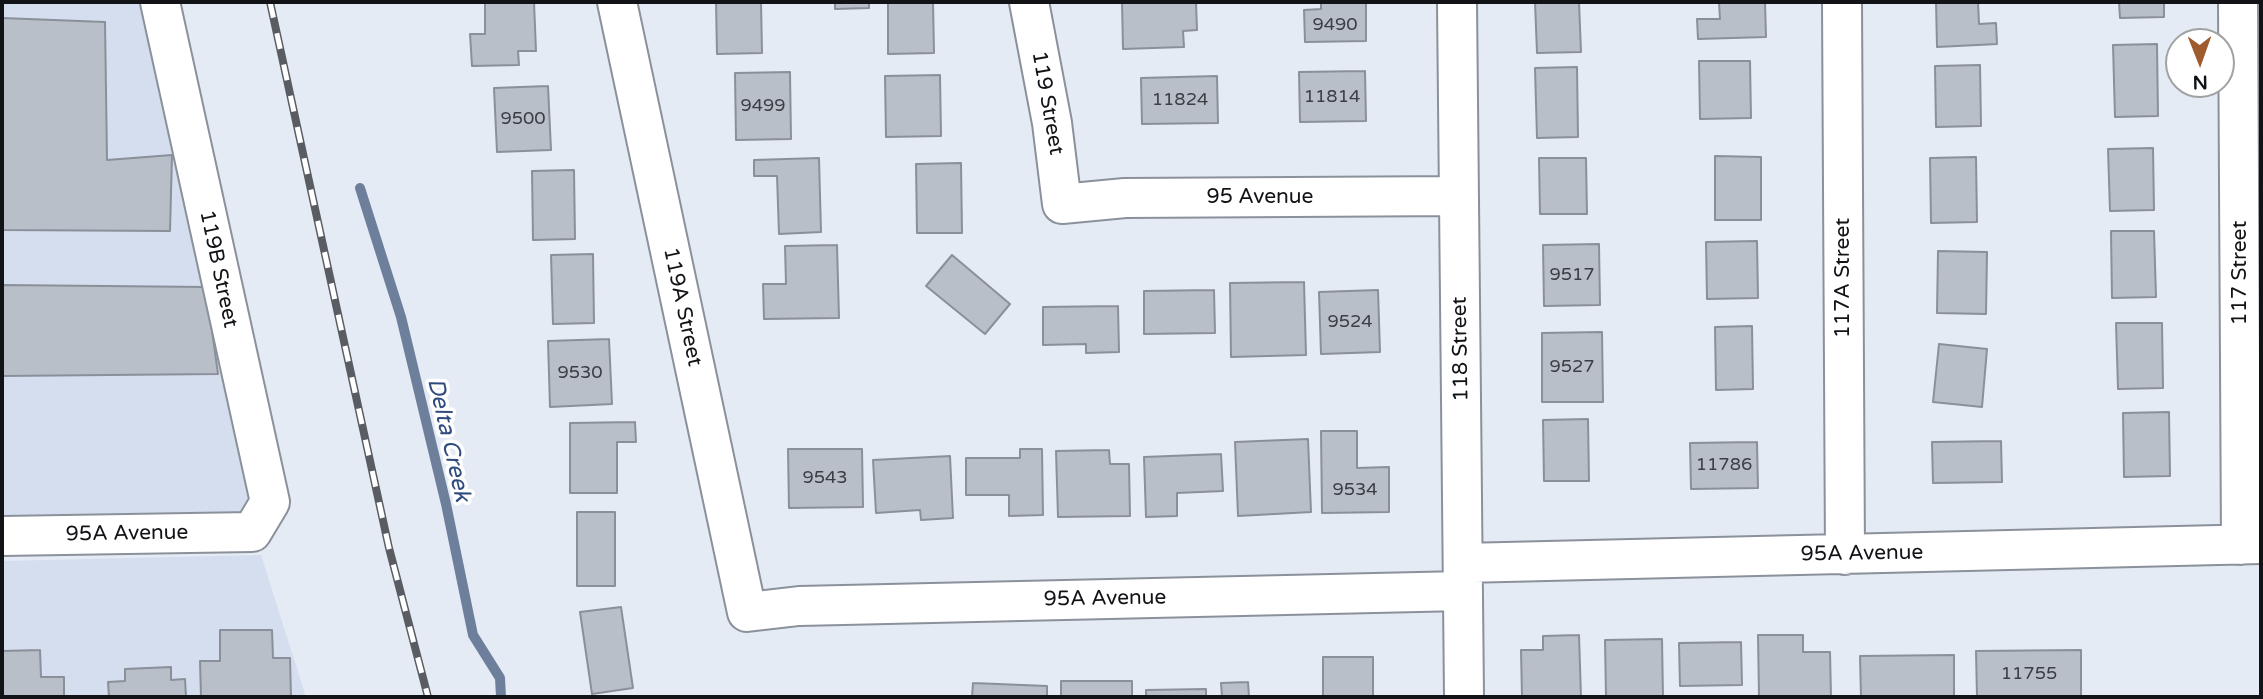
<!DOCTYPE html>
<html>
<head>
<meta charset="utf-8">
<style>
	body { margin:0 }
	#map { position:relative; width:2263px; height:699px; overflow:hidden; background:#e5ebf5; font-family:"Varela Round",sans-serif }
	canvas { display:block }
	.frame { position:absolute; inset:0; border:4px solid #111317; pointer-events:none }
	.north { position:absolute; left:2165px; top:28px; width:70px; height:70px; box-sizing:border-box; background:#fff; border:2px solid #a0a1a2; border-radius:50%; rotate:179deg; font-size:19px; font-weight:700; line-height:28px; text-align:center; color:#111317 }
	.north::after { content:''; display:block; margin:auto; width:24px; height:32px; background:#9f5a2d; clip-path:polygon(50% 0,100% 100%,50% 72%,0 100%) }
</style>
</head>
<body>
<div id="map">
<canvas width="2263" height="699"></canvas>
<div class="frame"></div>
<div class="north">N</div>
</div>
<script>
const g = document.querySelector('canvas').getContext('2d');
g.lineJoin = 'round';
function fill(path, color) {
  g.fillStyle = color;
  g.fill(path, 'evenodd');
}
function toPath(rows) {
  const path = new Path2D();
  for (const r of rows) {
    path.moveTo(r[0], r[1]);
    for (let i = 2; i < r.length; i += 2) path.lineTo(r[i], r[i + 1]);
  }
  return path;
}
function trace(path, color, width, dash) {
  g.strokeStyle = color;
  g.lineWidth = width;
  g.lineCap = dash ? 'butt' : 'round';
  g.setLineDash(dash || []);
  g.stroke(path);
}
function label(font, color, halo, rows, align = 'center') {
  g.font = font + ' "Varela Round",sans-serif';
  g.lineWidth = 7;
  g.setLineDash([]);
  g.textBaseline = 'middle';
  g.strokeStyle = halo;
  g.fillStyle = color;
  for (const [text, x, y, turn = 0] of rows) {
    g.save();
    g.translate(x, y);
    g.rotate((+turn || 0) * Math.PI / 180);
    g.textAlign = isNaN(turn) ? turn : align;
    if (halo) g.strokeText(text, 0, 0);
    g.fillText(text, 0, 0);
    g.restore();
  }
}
const built = toPath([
	[2,2,146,2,251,497,237,514,2,515],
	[261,555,306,697,2,697,2,561]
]);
const stream = toPath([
	[360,188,401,317,446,504,473,635,500,678,501,697]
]);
const building = toPath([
	[485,2,534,2,536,51,518,51,519,65,472,66,470,34,485,34,485,2],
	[716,2,761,2,762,53,717,54,716,2],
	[835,2,869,2,869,8,835,9,835,2],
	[888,2,933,2,934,53,888,54,888,2],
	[1122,2,1196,2,1197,30,1183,31,1184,47,1123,49,1122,2],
	[1321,2,1366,2,1366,41,1305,42,1304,10,1321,9,1321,2],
	[1535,2,1579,2,1581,52,1537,53,1535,2],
	[1719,2,1765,2,1766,37,1698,39,1697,19,1720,19,1719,2],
	[1936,2,1978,2,1979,24,1996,23,1997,44,1937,47,1936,2],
	[2119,2,2164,2,2164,17,2120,18,2119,2],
	[2,18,105,22,107,160,172,155,170,231,2,230,2,18],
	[2157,44,2158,116,2115,117,2113,45,2157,44],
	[1699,61,1750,61,1751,118,1700,119,1699,61],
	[1980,65,1981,126,1936,127,1935,66,1980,65],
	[1577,67,1578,137,1537,138,1535,68,1577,67],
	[1365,71,1366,121,1300,122,1299,72,1365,71],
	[790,72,791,139,736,140,735,73,790,72],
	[940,75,941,136,886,137,885,76,940,75],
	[1217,76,1218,123,1142,124,1141,78,1217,76],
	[548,86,551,150,497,152,494,88,548,86],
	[2153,148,2154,210,2110,211,2108,149,2153,148],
	[1715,156,1761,157,1761,220,1715,220,1715,156],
	[1976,157,1977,222,1931,223,1930,158,1976,157],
	[819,158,821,232,779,234,777,176,754,176,754,160,819,158],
	[1539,158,1586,158,1587,214,1540,214,1539,158],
	[961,163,962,233,917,233,916,164,961,163],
	[574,170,575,239,533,240,532,171,574,170],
	[2111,231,2154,231,2156,297,2112,298,2111,231],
	[1757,241,1758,298,1707,299,1706,242,1757,241],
	[1599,244,1600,305,1544,306,1543,245,1599,244],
	[837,245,839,318,764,319,763,284,786,284,785,246,837,245],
	[1938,251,1987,252,1986,314,1937,313,1938,251],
	[593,254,594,323,553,324,551,255,593,254],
	[952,255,1010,304,985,334,926,286,952,255],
	[1304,282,1306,355,1231,357,1230,283,1304,282],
	[2,285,206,287,218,374,2,376,2,285],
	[1214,290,1215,333,1144,334,1144,291,1214,290],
	[1378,290,1380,352,1321,354,1319,292,1378,290],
	[1118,306,1119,352,1086,353,1086,344,1043,345,1043,307,1118,306],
	[2116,323,2162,323,2163,388,2118,389,2116,323],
	[1752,326,1753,389,1716,390,1715,327,1752,326],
	[1602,332,1603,402,1542,402,1542,333,1602,332],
	[609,339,612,404,550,407,548,341,609,339],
	[1939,344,1987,349,1982,407,1933,402,1939,344],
	[2169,412,2170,476,2124,477,2123,413,2169,412],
	[1588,419,1589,481,1544,481,1543,420,1588,419],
	[635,422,636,442,617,442,617,493,570,493,570,423,635,422],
	[1321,431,1357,431,1357,468,1389,467,1389,512,1322,513,1321,431],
	[1308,439,1311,512,1238,516,1235,442,1308,439],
	[2001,441,2002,482,1933,483,1932,442,2001,441],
	[1757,442,1758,488,1691,489,1690,443,1757,442],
	[788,449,862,449,863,507,789,508,788,449],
	[1020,449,1042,449,1043,515,1009,516,1009,495,966,495,966,458,1020,458,1020,449],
	[1109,450,1110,464,1129,464,1130,516,1058,517,1056,451,1109,450],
	[1221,454,1223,491,1177,493,1177,516,1146,517,1144,457,1221,454],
	[950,456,953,518,921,520,920,510,876,513,873,460,950,456],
	[577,512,615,512,615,586,577,586,577,512],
	[621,607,633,688,592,694,580,612,621,607],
	[220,630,272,630,273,658,290,658,291,697,201,697,200,661,220,661,220,630],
	[1579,635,1581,697,1522,697,1521,650,1543,650,1543,636,1579,635],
	[1758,635,1803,635,1803,652,1830,652,1831,697,1759,697,1758,635],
	[1662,639,1663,697,1606,697,1605,640,1662,639],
	[1741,642,1742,685,1680,686,1679,643,1741,642],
	[40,650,41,677,64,677,64,697,2,697,2,651,40,650],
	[2081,650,2081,697,1977,697,1976,651,2081,650],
	[1954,655,1954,697,1861,697,1860,656,1954,655],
	[1323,657,1373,657,1373,697,1323,697,1323,657],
	[171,667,171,680,185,679,186,697,109,697,108,682,125,681,125,669,171,667],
	[1061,681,1132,681,1132,697,1061,697,1061,681],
	[1248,682,1249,697,1222,697,1221,683,1248,682],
	[973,683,1047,686,1047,697,972,697,973,683],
	[1206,689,1206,697,1146,697,1146,690,1206,689]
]);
const street = toPath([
	[617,2,747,612,799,606,1463,591],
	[1029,2,1052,123,1062,204,1125,198,1459,196],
	[1457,2,1464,697],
	[1842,2,1845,555],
	[2238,2,2241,545],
	[2,536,252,532,270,502,160,2],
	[1463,563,2261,544]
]);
const rail = toPath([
	[270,2,389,548,428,697]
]);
const numberNames = [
	["9490",1335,25],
	["11814",1332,97],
	["11824",1180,100],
	["9499",763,106],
	["9500",523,119],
	["9517",1572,275],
	["9524",1350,322],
	["9527",1572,367],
	["9530",580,373],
	["11786",1724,465],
	["9543",825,478],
	["9534",1355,490],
	["11755",2029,674]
];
const streetNames = [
	["119 Street",1047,103,80],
	["95 Avenue",1260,197],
	["119B Street",218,269,78],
	["117 Street",2240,273,-90],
	["117A Street",1843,278,-90],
	["119A Street",682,307,78],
	["118 Street",1461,349,-91],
	["95A Avenue",127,534,-1],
	["95A Avenue",1862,554,-1],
	["95A Avenue",1105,599,-1]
];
const waterNames = [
	["Delta Creek",448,440,77]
];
fill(built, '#d4deef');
trace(stream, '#6e7f9c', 10);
fill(building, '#b9bfc8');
trace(building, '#8a9099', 2);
trace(street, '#8b919a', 42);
trace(street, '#fff', 38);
trace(rail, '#595d63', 8);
trace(rail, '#fff', 5, [16]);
label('18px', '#3b3e43', null, numberNames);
label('21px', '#111317', '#fff', streetNames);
label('italic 23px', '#2f4b7e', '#fff', waterNames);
</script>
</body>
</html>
